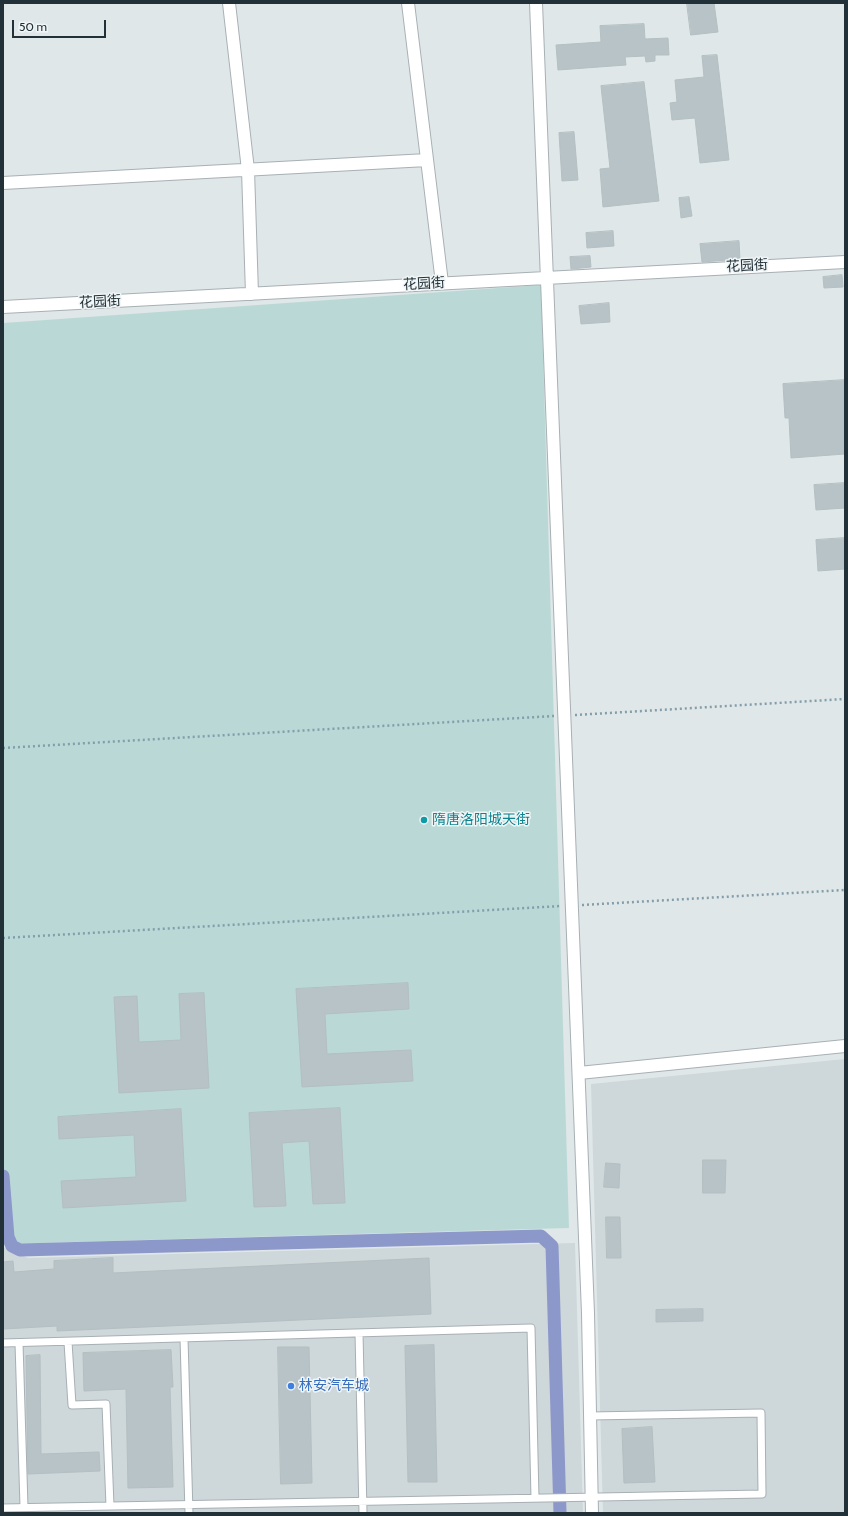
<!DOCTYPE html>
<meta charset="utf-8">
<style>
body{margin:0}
#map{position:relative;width:848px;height:1516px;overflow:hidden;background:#e0e7e9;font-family:Cabin,sans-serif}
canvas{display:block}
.frame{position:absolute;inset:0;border:4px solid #223038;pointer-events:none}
.scale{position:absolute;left:12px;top:20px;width:94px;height:18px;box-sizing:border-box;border:2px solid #223038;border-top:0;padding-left:5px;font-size:12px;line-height:14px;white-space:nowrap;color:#223038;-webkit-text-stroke:3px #f0f5f6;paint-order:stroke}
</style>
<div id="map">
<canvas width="848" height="1516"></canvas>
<div class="frame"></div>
<div class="scale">50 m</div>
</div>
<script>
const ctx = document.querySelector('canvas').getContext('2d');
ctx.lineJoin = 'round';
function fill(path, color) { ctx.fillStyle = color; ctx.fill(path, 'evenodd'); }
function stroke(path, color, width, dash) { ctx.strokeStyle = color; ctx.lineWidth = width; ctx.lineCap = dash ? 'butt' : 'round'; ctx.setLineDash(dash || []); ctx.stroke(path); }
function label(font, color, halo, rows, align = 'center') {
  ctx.font = font + ' Cabin,"Noto Sans SC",sans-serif'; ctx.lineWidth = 3; ctx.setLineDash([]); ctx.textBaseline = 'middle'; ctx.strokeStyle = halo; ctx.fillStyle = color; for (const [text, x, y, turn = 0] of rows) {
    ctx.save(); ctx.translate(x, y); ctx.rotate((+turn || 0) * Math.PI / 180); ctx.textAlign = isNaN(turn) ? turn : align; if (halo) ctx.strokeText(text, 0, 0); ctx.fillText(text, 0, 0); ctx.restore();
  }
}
fill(new Path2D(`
 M845,1059v454h-242l-12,-429z
 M575,1243l8,270h-580v-266l25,11z`), '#ced7d9');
fill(new Path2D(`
 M541,285l28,943 -566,16v-921z`), '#bad9d6');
stroke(new Path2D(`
 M3,1176l5,61 4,9 8,4 521,-14 11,10 8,267`), '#8c98ca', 13);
const building = new Path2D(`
 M687,3h27l4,29 -27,3z
 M644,24l1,15 23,-1 1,17h-14v6l-9,1 -1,-6 -20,1 1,8 -68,5 -2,-25 45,-3 -1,-16z
 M717,55l12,105 -29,3 -5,-45 -23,2 -2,-17 7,-1 -2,-22 29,-3 -2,-21z
 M644,82l15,119 -56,6 -3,-38 10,-1 -9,-82z
 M574,132l4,48 -16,1 -3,-48z
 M689,197l3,19 -11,2 -2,-20z
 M613,231l1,15 -27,2 -1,-15z
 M739,241l1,18 -38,3 -2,-18z
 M590,256l1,11 -20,2 -1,-12z
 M842,275l1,12 -19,1 -1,-11z
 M609,303l1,19 -29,2 -2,-18z
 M845,380v74l-54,4 -2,-40h-4l-2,-34z
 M845,483v25l-29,2 -2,-25z
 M845,538v31l-27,2 -2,-31z
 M408,983l1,26 -84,5 2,40 84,-4 2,31 -111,6 -6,-98z
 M204,993l5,95 -90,5 -5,-96 23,-1 2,46 42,-2 -2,-46z
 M340,1108l5,95 -32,1 -4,-63 -27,2 4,63 -32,1 -5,-94z
 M181,1109l5,92 -123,7 -2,-27 75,-4 -2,-42 -75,4 -1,-22z
 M703,1160h23l-1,33h-22z
 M606,1163l14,1 -1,24 -15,-1z
 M606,1217h14l1,41h-14z
 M113,1258v15l316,-15 2,56 -374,17v-5l-54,3v-67l10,-1 1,11 40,-3v-8z
 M703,1309v12l-47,1v-12z
 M434,1345l3,137h-29l-3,-136z
 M278,1347h31l3,136 -31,1z
 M171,1350l2,37h-3l3,100 -45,1 -2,-99 -42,2 -1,-38z
 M40,1355l1,99 58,-2 1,19 -72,3 -2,-118z
 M652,1427l3,55 -31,1 -2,-54z`);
fill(building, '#b8c3c7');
stroke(building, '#b3bfc2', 1);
const lane = new Path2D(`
 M359,1333l4,180
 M184,1338l5,175
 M68,1342l4,63 34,-1 4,102
 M3,1343l528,-15 4,170
 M19,1343l5,164
 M3,1508l759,-14 -1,-81 -171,3`);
const street = new Path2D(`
 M229,3l19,167 4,124
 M408,3l34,280
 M536,3l52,1310 4,200
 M3,183l424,-23
 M3,307l842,-45
 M579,1073l266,-27`);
stroke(lane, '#a7b0b4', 9);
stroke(street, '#a7b0b4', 14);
stroke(new Path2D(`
 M575,715l270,-16
 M3,748l551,-32
 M582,905l263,-15
 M3,938l558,-32`), '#839daa', 2.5, [2, 3]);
stroke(lane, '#fff', 7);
stroke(street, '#fff', 12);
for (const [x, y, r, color] of [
 [424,820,4,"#0f9aa8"],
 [291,1386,4,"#3f7fe0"]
]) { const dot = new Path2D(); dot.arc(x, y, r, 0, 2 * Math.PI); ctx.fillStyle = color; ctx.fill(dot); stroke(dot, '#f0f5f6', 1.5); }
label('14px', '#223038', '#f0f5f6', [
 ["花园街",747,266,-3],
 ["花园街",424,284,-3],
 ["花园街",100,302,-3]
]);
label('14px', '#0d838f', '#f0f5f6', [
 ["隋唐洛阳城天街",432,820]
], 'left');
label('14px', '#366cbe', '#f0f5f6', [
 ["林安汽车城",299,1386]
], 'left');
</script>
